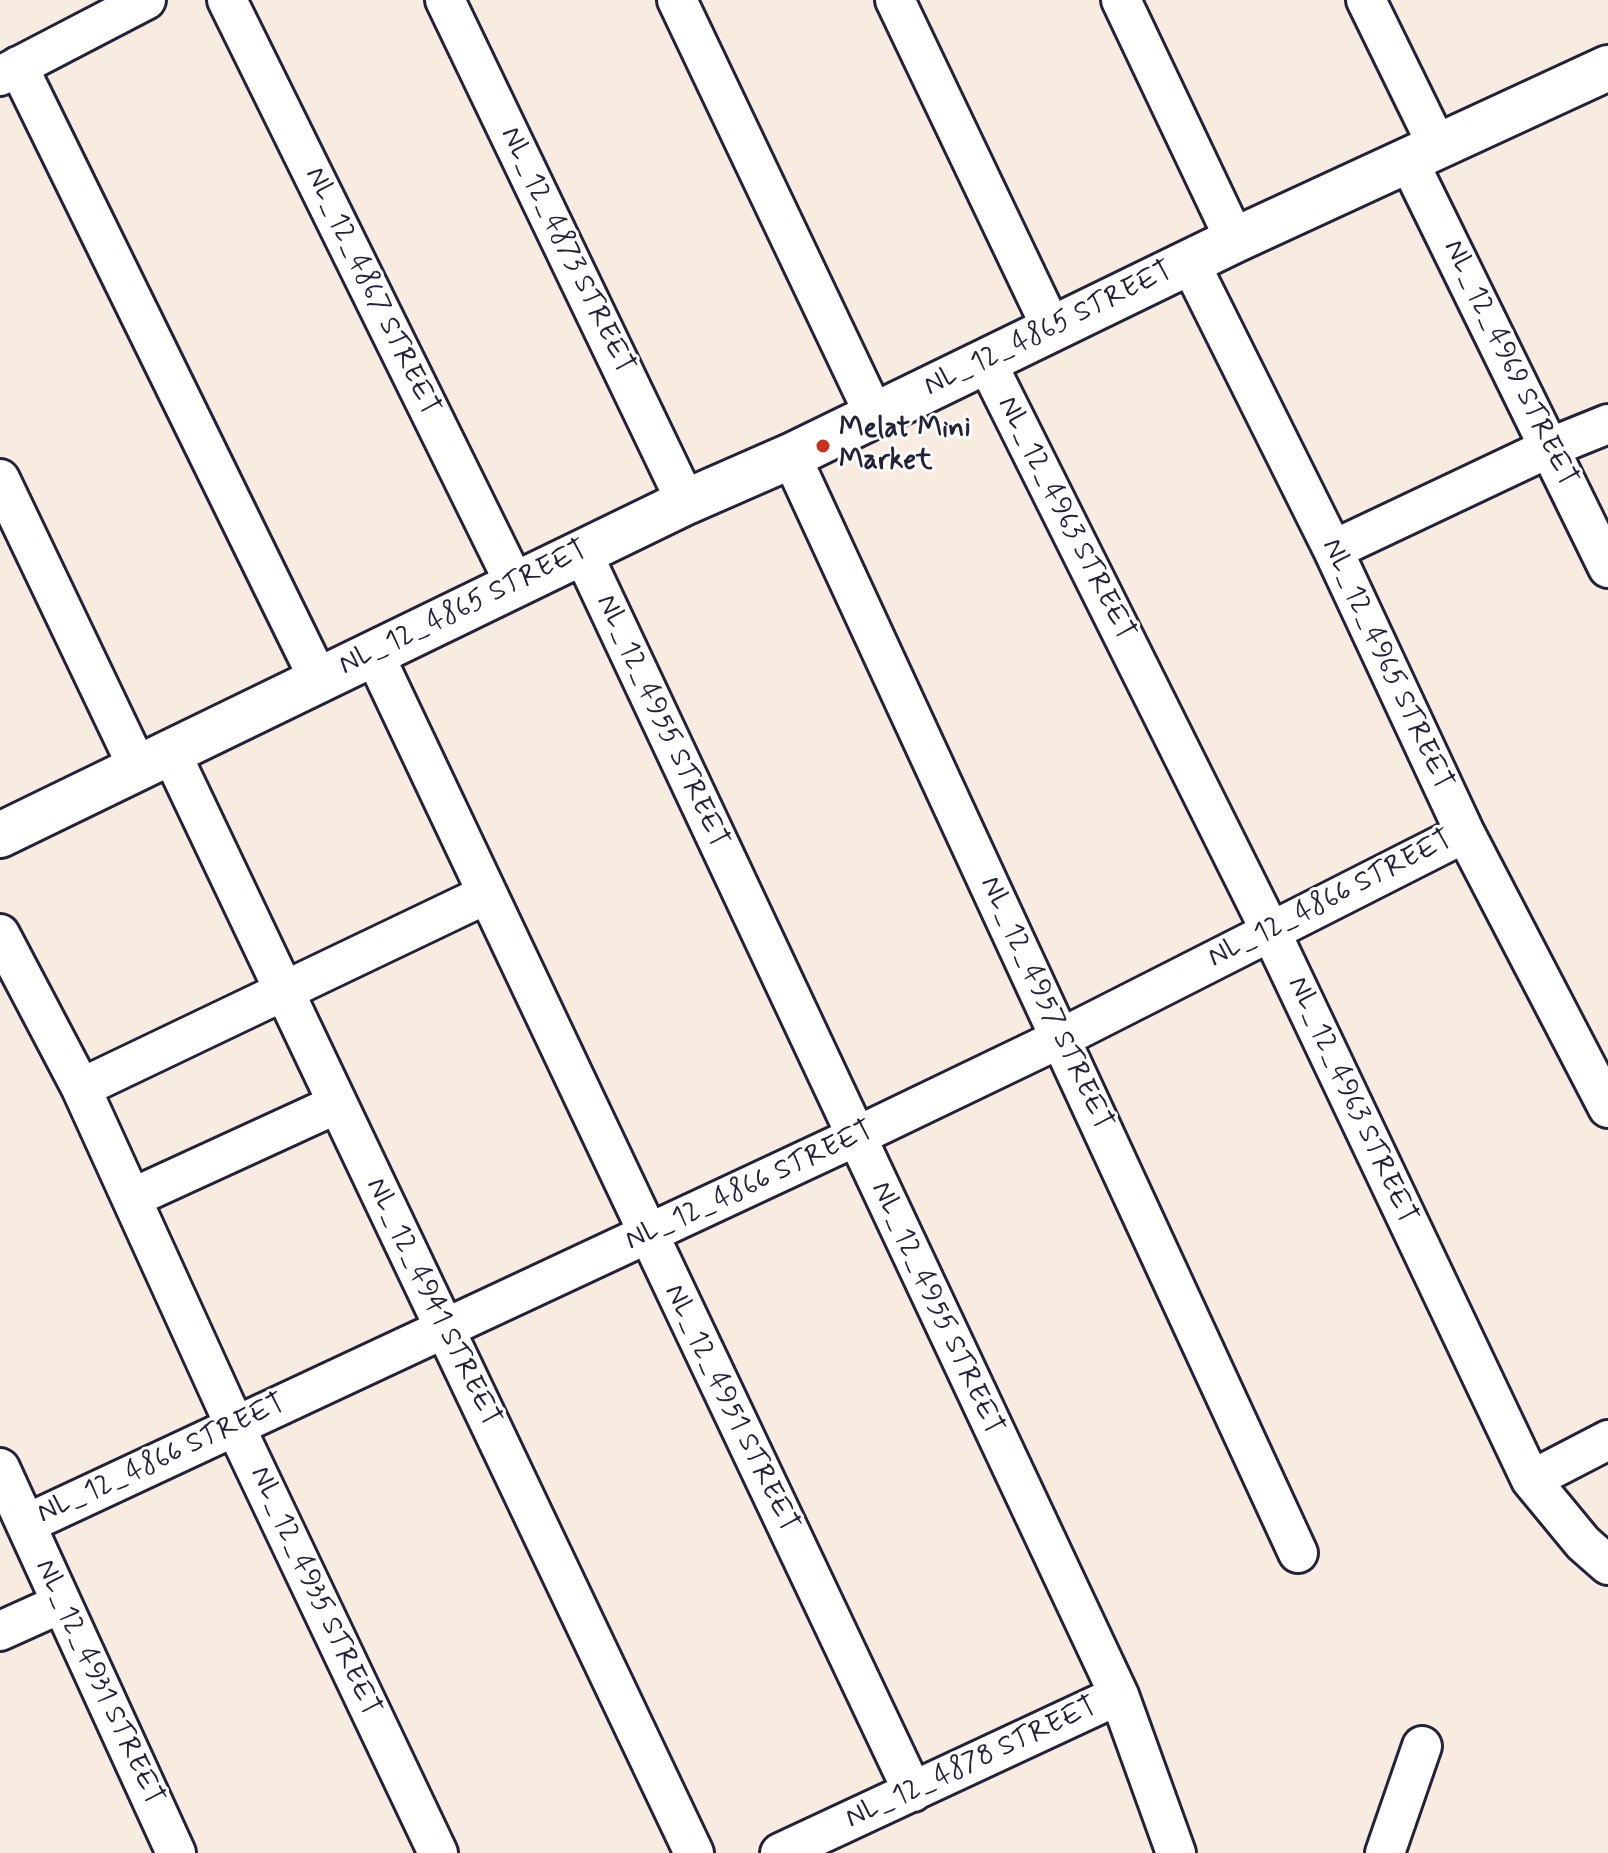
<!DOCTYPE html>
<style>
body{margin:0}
canvas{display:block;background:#f7ecdf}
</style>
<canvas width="1608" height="1853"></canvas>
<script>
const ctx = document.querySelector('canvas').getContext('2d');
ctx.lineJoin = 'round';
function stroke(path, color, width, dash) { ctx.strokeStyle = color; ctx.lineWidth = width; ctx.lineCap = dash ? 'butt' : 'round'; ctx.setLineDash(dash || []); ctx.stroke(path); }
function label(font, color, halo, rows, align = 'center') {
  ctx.font = font + ' Mynerve,sans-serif'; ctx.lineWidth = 6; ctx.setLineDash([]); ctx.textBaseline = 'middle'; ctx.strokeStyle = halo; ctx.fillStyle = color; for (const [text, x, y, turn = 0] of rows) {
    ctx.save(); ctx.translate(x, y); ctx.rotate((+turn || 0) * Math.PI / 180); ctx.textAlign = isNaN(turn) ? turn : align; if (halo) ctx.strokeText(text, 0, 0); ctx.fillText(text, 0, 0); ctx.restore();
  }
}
const minor = new Path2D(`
 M227,0l288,584
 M445,0l241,502
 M677,0l197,414
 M895,0l157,329
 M1121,0l114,240
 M1366,0l71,145
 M18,66l300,612
 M0,76l146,-76
 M1408,160l200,408
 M1190,263l143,287 132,283 143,275
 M987,363l283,567 261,550 52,63 25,22
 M791,456l507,1097
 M0,479l139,291
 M1333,550l218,-103 57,-23
 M582,552l537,1143 57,158
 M373,652l540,1140
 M171,753l523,1100
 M0,934l81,154 154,338 203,427
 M81,1088l406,-194
 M132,1198l205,-94
 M0,1468l176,385
 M1531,1480l77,-40
 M26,1524l829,-387 206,-99 404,-205
 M0,1631l60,-27
 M780,1853l339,-158
 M1385,1853l37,-107`);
const tertiary = new Path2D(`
 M0,835l686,-333 105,-46 444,-216 373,-172`);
stroke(minor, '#22223b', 44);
stroke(tertiary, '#22223b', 50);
stroke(minor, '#fff', 38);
stroke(tertiary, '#fff', 44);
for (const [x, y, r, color] of [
 [823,446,8,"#c8321e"]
]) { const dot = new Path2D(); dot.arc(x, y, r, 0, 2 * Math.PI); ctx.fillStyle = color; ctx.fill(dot); stroke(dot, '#fff', 3); }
label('28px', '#22223b', '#fff', [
 ["NL_12_4873 STREET",566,251,64],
 ["NL_12_4867 STREET",371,292,64],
 ["NL_12_4865 STREET",1049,330,-26],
 ["NL_12_4969 STREET",1509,364,64],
 ["NL_12_4963 STREET",1065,519,63],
 ["NL_12_4865 STREET",464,609,-26],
 ["NL_12_4965 STREET",1386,665,65],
 ["NL_12_4955 STREET",661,722,65],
 ["NL_12_4866 STREET",1331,900,-27],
 ["NL_12_4957 STREET",1045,1004,65],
 ["NL_12_4963 STREET",1351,1101,65],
 ["NL_12_4866 STREET",750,1187,-25],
 ["NL_12_4941 STREET",432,1303,64],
 ["NL_12_4955 STREET",936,1309,65],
 ["NL_12_4951 STREET",730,1409,64],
 ["NL_12_4866 STREET",162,1460,-25],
 ["NL_12_4935 STREET",314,1592,65],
 ["NL_12_4931 STREET",98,1683,65],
 ["NL_12_4878 STREET",972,1764,-25]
]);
label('bold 28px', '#22223b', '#fff', [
 ["Melat Mini",839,430],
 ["Market",839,462]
], 'left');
</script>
